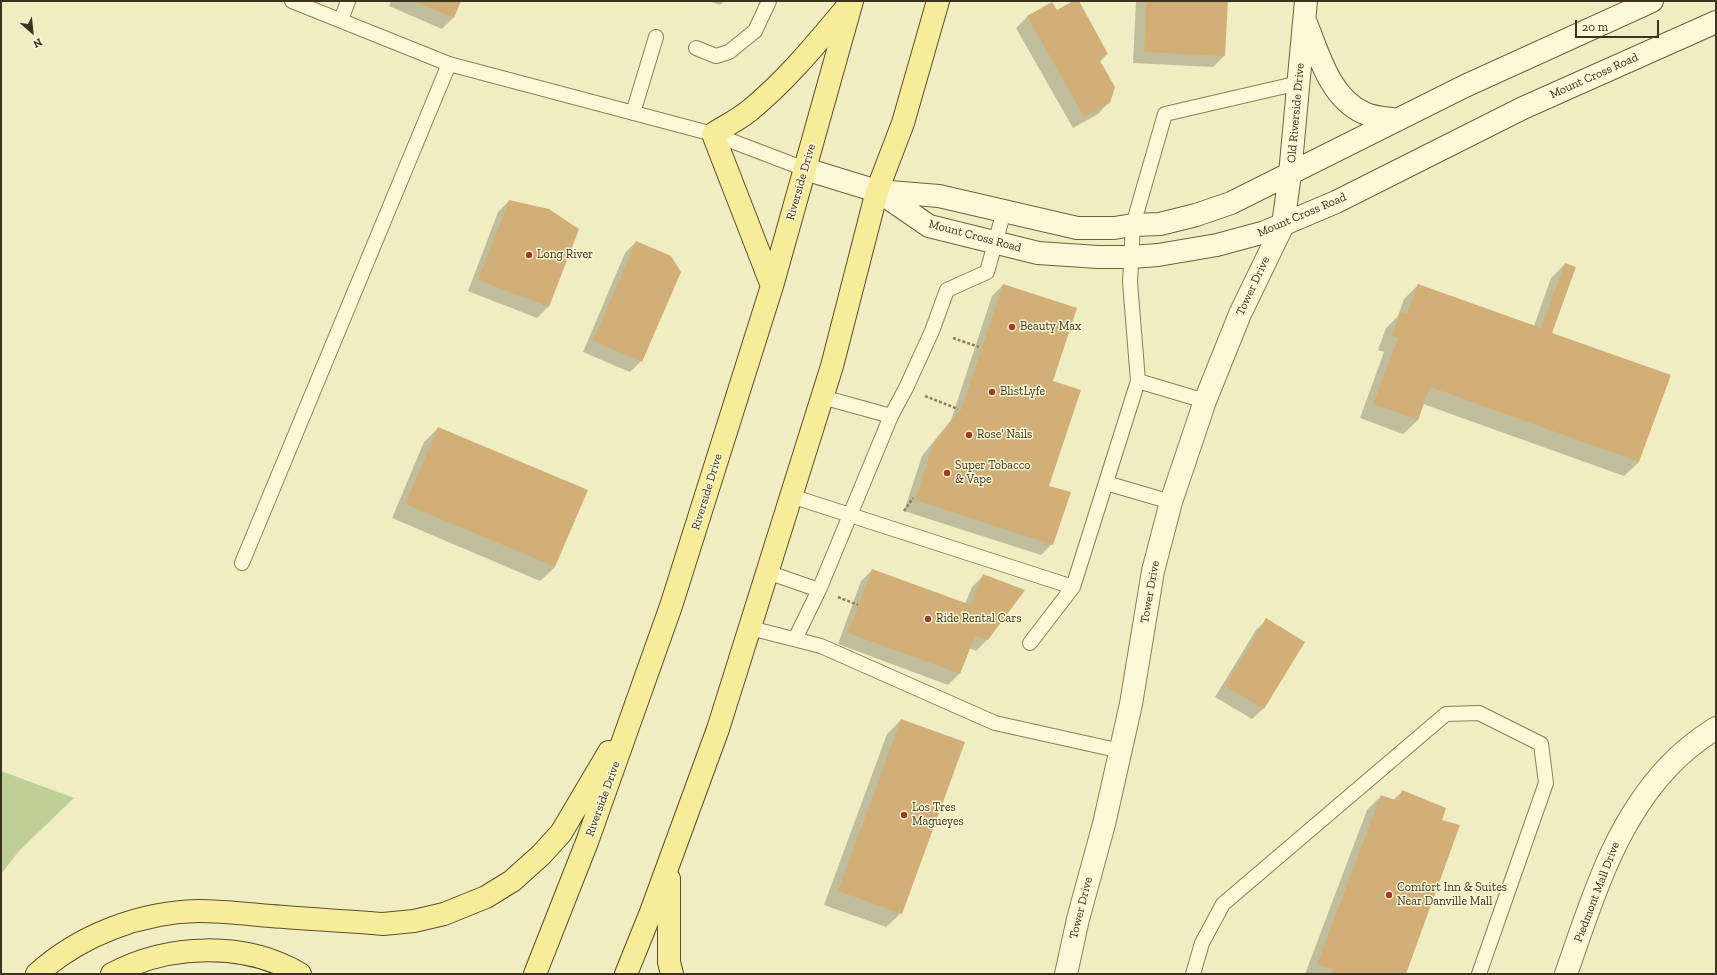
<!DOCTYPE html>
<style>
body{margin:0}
#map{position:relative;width:1717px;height:975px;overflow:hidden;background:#f1edc3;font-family:"Zilla Slab",serif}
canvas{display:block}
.frame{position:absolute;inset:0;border:2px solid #3c331e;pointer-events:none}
.north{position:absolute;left:12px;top:12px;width:40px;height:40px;-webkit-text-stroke:3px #f8f5d4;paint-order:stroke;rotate:153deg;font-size:11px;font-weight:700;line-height:16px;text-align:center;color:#3c331e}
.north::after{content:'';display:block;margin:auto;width:14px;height:18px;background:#3c331e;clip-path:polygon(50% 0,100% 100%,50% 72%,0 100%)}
.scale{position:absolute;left:1575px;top:20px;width:84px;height:18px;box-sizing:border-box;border:2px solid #3c331e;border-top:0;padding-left:5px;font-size:12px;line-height:14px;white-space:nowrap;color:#3c331e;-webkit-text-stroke:3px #f8f5d4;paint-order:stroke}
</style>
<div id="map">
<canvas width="1717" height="975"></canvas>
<div class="frame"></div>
<div class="north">N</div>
<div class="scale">20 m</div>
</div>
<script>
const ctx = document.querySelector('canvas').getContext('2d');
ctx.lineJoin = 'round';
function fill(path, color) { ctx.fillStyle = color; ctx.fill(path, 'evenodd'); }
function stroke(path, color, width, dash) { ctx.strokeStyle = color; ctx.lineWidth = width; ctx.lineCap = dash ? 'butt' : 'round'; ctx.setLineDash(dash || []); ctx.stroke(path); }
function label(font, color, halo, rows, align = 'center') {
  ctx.font = font + ' "Zilla Slab",serif'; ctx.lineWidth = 3; ctx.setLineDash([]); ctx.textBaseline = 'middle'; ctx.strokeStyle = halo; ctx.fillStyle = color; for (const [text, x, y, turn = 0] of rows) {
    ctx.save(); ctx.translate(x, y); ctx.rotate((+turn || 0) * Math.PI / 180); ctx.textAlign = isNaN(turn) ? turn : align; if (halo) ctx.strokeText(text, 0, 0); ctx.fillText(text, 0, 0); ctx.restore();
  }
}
fill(new Path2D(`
 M1,771l73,27 -55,53 -18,23z`), '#bed096');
fill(new Path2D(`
 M391,1h69l-7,17 -11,11 -53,-23z
 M708,1h17l-5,4z
 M1075,1h3l29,53 -7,8 9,40 -11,12 -25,14 -57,-100 11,-11 25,-14 5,8z
 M1136,1h91l-3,55 -11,11 -80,-4z
 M509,201l69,28 -30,78 -11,11 -69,-27 30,-79z
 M636,242l5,119 -11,11 -47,-20 42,-99z
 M1565,264l-14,69 88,129 -15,14 -201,-72 -5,16 -15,14 -43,-16 24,-66 -6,-2 8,-22 12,-12 6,-17 14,-14 116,41 17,-48z
 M1003,285l48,96 -3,105 4,58 -11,11 -137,-44 18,-55 29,-36 41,-124z
 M438,428l117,139 -15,14 -148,-63 32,-76z
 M872,570l93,34 7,-17 11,-11 41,14 -37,50 -11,11 -7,-3 -10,26 -11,11 -110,-41 23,-63z
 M1267,620l37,22 -41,67 -11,10 -37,-22 41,-67z
 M901,720v193l-15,14 -62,-22 63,-171z
 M1403,791l38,29 -36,154h-100l62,-164 14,-14 12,4z`), '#0003');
fill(new Path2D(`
 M413,1h48l-7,17z
 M1073,1h6l29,53 -9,5 16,28 -5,16 -26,14 -57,-101 25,-14 5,8z
 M1146,1h82l-3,55 -81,-4z
 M509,200l40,9 30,20 -30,78 -71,-27z
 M636,241l35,15 10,16 -39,90 -49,-21z
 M1565,263l11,4 -24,66 119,42 -32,87 -209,-75 -12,33 -45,-16 25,-66 -6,-2 8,-24 7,2 11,-30 123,44z
 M1003,284l74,24 -24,73 28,9 -32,96 22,6 -18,53 -138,-45 18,-56 29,-36z
 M438,427l150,63 -33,77 -150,-63z
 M872,569l99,36 12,-31 42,16 -37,50 -13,-4 -15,38 -112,-41z
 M1266,618l39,24 -41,67 -39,-23z
 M901,719l64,23 -63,172 -64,-23z
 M1402,790l44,18 -4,12 18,5 -54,149h-74l1,-4 -16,-6 64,-169 17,6z`), '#d2af77');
const lane = new Path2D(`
 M292,1l157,63 264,70 92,35
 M341,20l7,-19
 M696,48l20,8 13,-4 26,-21 14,-30
 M633,113l23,-76
 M1138,381l67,20
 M822,397l69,19
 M1106,483l65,19
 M791,496l282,91
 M242,563l207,-499
 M767,572l52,18
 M750,628l71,18 174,77 126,28
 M795,639l24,-49 72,-174 15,-28 26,-57 15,-41 40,-18 17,-61
 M1030,643l43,-56 65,-206 -8,-99 3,-57 32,-111 134,-31
 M1193,974l9,-31 21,-39 223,-190 33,-1 62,31 5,39 -67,191`);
const street = new Path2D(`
 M1066,974l12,-55 26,-95 27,-120 22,-133 18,-69 34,-101 35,-87 43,-89
 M1566,974c26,-74 48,-150 103,-208 14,-15 30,-27 47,-38`);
const secondary = new Path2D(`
 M1306,23c13,32 24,75 58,90 10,5 23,5 33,7
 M805,169l72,22 62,5 138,32h37l19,-3 27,-1 36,-9 35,-12 234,-117 187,-85
 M878,191l51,35 109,27 60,4h34l26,-2 59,-10 48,-13 71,-30 187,-94 193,-86
 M1283,225l7,-51 16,-173`);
const primary = new Path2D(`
 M772,286l-59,-152c12,-8 25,-14 36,-23 37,-30 68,-68 98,-104
 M669,879v83l3,12
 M37,974c43,-39 104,-62 161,-63 24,0 49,3 73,5 38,3 75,5 112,8l31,-3 30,-7 42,-17 26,-16 29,-26 20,-22 48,-81
 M112,974c56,-30 132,-33 188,0
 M535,974l52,-132 84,-236 101,-320 80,-285
 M626,974l25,-62 67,-183 114,-363 45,-175 26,-68 35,-122`);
stroke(lane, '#8d7f58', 16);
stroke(street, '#8d7f58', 24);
stroke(secondary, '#6f603c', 24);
stroke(primary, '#5b4c2d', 24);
stroke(new Path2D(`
 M953,338l26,9
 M925,396l33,13
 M904,511l9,-13
 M838,597l20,8`), '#8d7f58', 2.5, [3, 2]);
stroke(lane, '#fbf8d8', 14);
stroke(street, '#fbf8d8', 22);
stroke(secondary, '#fbf8d8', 22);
stroke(primary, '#f7ec99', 22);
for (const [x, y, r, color] of [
 [529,255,4,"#a13d24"],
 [1012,327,4,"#a13d24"],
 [992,392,4,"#a13d24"],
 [969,435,4,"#a13d24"],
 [947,473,4,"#a13d24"],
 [928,619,4,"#a13d24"],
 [904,815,4,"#a13d24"],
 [1389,895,4,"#a13d24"]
]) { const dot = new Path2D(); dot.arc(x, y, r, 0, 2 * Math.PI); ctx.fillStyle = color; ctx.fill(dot); stroke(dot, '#f8f5d4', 1.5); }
label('12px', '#3c331e', '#f8f5d4', [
 ["Mount Cross Road",1594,76,-24],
 ["Old Riverside Drive",1296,113,-85],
 ["Riverside Drive",801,182,-74],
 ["Mount Cross Road",1302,215,-23],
 ["Mount Cross Road",975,236,15],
 ["Tower Drive",1253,286,-65],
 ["Riverside Drive",707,492,-73],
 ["Tower Drive",1150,592,-80],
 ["Riverside Drive",603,799,-70],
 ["Piedmont Mall Drive",1597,892,-69],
 ["Tower Drive",1081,908,-76]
]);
label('12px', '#3c331e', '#f8f5d4', [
 ["Long River",537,255],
 ["Beauty Max",1020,327],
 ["BlistLyfe",1000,392],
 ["Rose' Nails",977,435],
 ["Super Tobacco",955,466],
 ["& Vape",955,480],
 ["Ride Rental Cars",936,619],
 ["Los Tres",912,808],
 ["Magueyes",912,822],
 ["Comfort Inn & Suites",1397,888],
 ["Near Danville Mall",1397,902]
], 'left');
</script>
